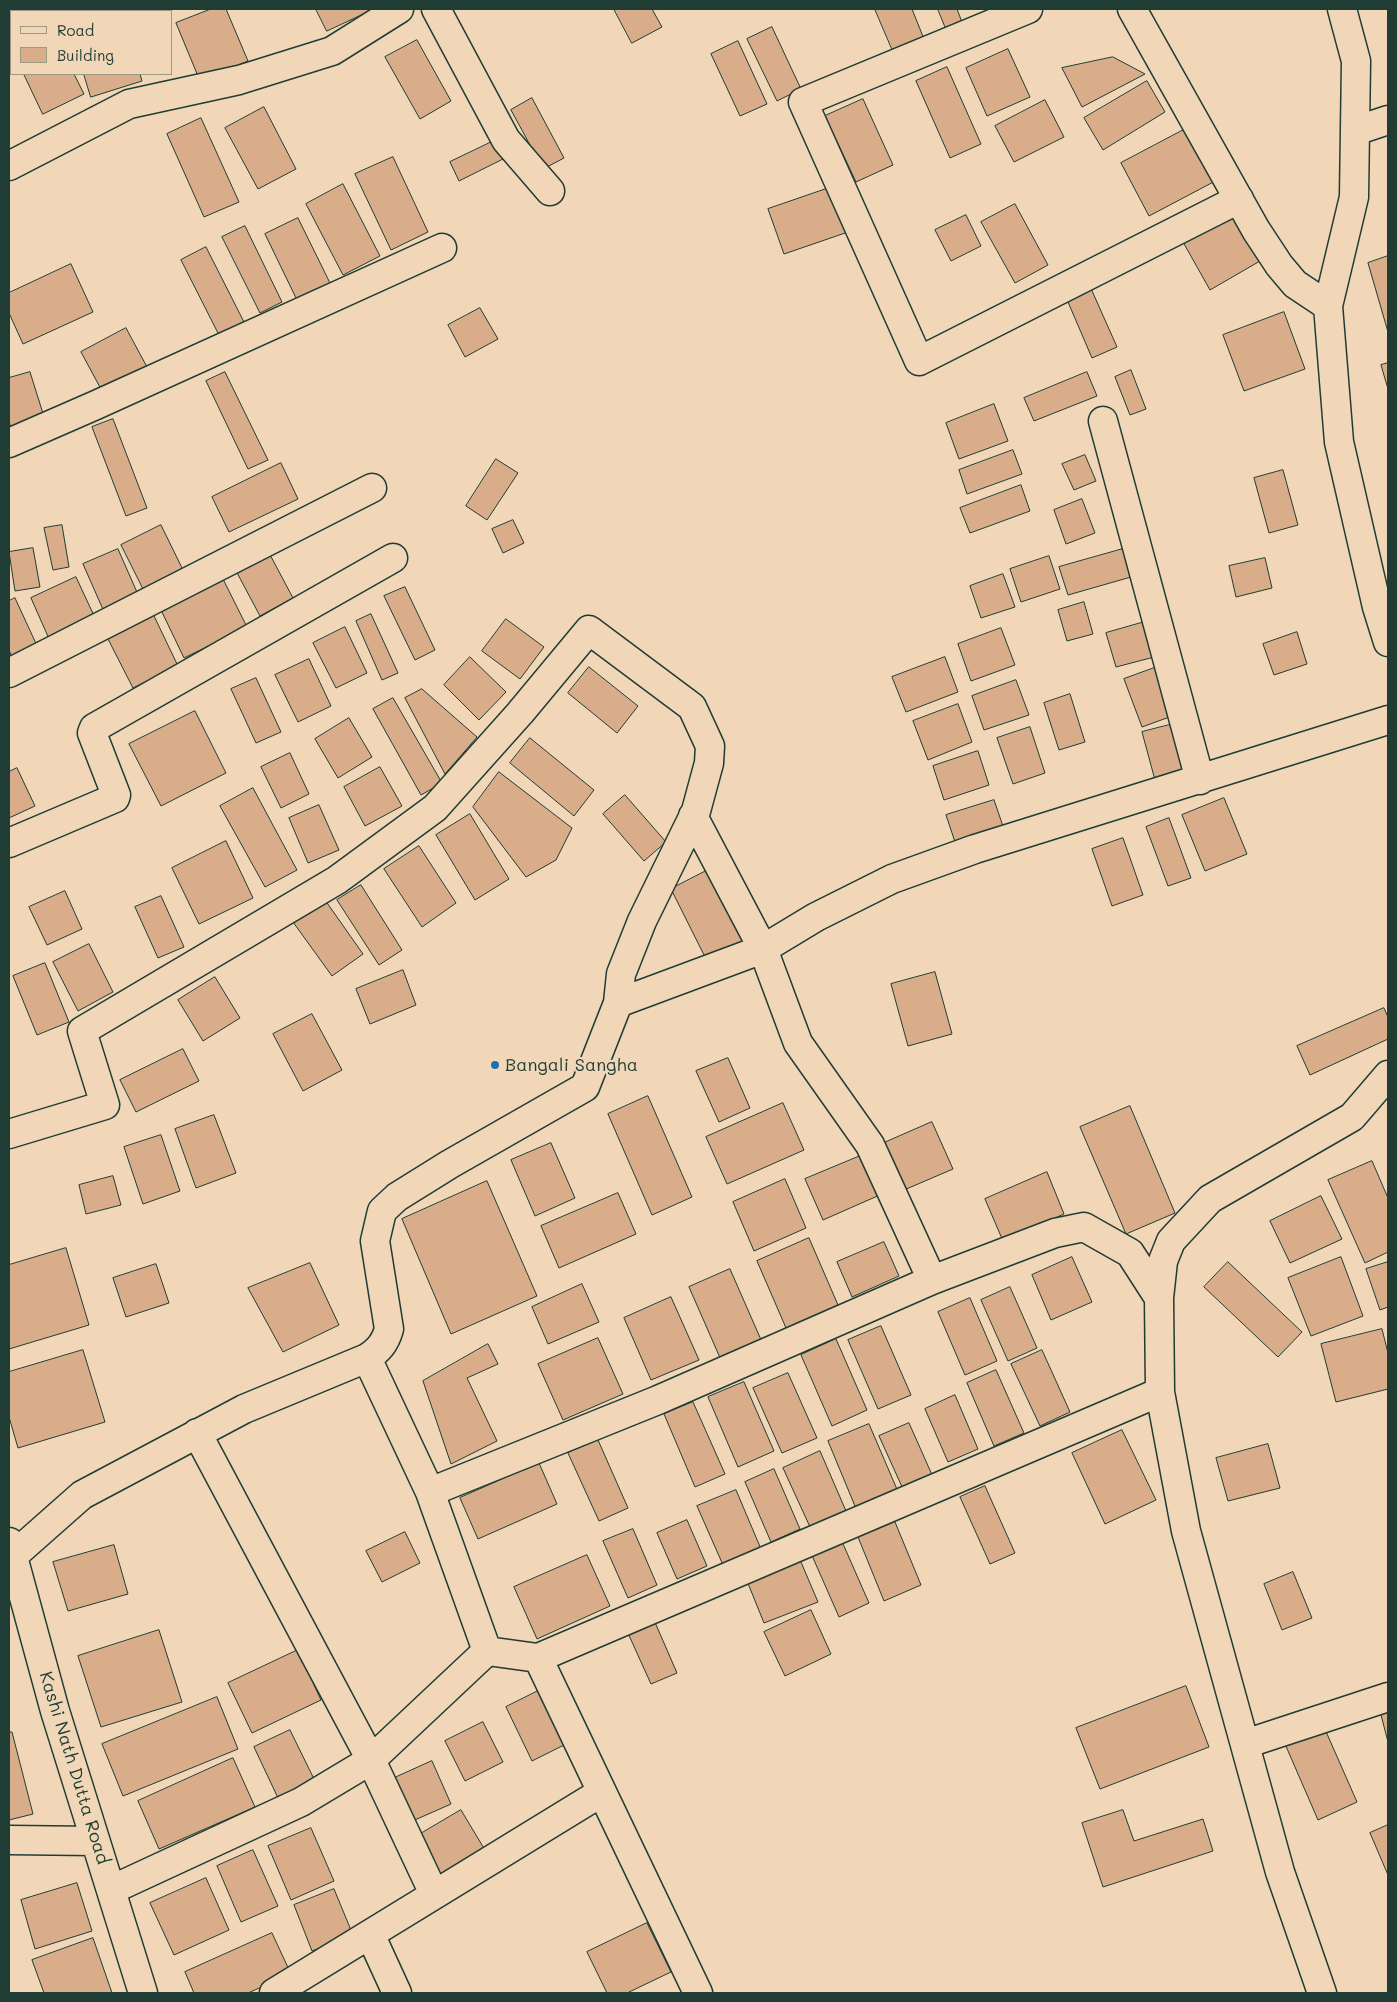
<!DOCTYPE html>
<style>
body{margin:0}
#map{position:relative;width:1397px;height:2002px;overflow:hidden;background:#f1d6b8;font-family:Mali,sans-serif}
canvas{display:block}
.frame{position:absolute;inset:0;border:10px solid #1f3d34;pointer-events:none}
.legend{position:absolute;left:10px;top:10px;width:162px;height:65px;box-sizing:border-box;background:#f1d6b8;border:1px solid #9d9983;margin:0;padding:6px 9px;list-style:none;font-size:15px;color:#1f3d34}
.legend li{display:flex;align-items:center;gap:10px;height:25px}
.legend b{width:25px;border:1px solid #9d9983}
</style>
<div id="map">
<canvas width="1397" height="2002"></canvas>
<div class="frame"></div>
<ul class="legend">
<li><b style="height:6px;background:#f1d6b8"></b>Road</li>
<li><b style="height:14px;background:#d9ac8a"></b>Building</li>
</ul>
</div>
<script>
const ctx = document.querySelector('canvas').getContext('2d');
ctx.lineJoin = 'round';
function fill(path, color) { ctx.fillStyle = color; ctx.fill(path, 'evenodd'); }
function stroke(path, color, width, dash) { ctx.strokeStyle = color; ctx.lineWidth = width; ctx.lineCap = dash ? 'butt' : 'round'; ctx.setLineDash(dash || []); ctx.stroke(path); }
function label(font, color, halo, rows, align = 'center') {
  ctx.font = font + ' Mali,sans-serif'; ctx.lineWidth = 4.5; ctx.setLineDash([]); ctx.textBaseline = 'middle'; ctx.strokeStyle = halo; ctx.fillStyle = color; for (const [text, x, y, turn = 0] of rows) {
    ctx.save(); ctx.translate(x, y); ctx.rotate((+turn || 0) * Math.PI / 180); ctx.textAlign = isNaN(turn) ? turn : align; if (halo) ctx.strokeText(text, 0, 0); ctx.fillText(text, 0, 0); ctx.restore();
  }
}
const building = new Path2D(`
 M9,9h34l2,2h-34v37l-2,-5z
 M211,9h15l22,52 -48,20 -24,-58z
 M316,9h58l-47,22z
 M614,9h38l10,18 -30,16z
 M875,9h37l12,30 -31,12z
 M938,9h19l6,16 -16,6z
 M772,27l29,62 -24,12 -30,-62z
 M417,40l34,61 -31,18 -35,-62z
 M738,41l29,63 -27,12 -29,-62z
 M1008,49l22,48 -43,19 -21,-48z
 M1113,57l32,17 -63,33 -20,-39z
 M947,67l34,77 -31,14 -34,-77z
 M24,74h50l10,20 -41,20z
 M84,74h56l2,7 -51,16z
 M1147,81l18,31 -62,38 -19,-32z
 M532,98l32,60 -21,11 -32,-59z
 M863,99l30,66 -37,17 -31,-66z
 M1045,100l19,37 -50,25 -19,-36z
 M264,107l32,62 -38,20 -33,-61z
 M201,118l38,84 -35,15 -37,-83z
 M1193,125l28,53 -72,38 -28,-53z
 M500,138l9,18 -50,25 -9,-19z
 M393,157l35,75 -37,18 -36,-76z
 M343,184l37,72 -37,19 -37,-71z
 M832,187l16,45 -64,22 -16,-45z
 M1015,204l33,61 -33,18 -34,-61z
 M1233,214l27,47 -50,29 -27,-48z
 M966,215l15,31 -30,15 -16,-31z
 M298,218l32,65 -33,17 -32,-66z
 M245,226l37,76 -22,11 -38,-76z
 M206,247l39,77 -25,13 -39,-77z
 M1388,256v76l-20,-69z
 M71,264l22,48 -70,32 -14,-31v-20z
 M1089,284l28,63 -25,11 -27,-63z
 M480,308l18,31 -33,18 -17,-32z
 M1284,312l21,57 -61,22 -21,-56z
 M126,328l21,39 -45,24 -21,-39z
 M1388,363v26l-7,-24z
 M1131,370l15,39 -16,6 -15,-38z
 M30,372l15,48 -34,9 -2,-8v-43z
 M225,372l43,88 -20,9 -42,-88z
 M1087,372l10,24 -63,25 -10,-23z
 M994,404l14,37 -49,18 -13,-36z
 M113,419l34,89 -21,8 -34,-89z
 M1013,450l9,24 -55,20 -8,-24z
 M1085,455l11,26 -22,9 -12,-26z
 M496,459l22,14 -31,47 -21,-14z
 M281,463l17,36 -69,33 -17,-35z
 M1283,470l15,55 -29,8 -15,-55z
 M1021,485l9,26 -60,22 -10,-25z
 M1082,499l13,34 -29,11 -12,-34z
 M513,520l11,23 -21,10 -11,-24z
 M62,525l7,42 -16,3 -9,-42z
 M161,525l23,47 -40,19 -23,-46z
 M1130,547l8,28 -70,20 -9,-28z
 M33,548l7,39 -25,4 -6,-39z
 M118,549l22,50 -35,15 -22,-50z
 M268,551l25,47 -33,18 -25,-47z
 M1049,556l11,33 -39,13 -11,-33z
 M1265,558l7,30 -36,9 -7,-31z
 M1003,574l12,33 -34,11 -11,-32z
 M76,577l20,43 -46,21 -19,-43z
 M223,579l24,48 -63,31 -23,-48z
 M405,587l30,63 -20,10 -31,-64z
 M15,598l24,52 -25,12 -5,-12v-49z
 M1084,602l9,32 -26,7 -9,-31z
 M371,614l27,59 -16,7 -26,-59z
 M154,616l24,50 -45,22 -25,-49z
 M506,619l38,28 -24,32 -38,-28z
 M1148,621l10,35 -42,11 -10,-34z
 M345,627l22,46 -31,15 -23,-45z
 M1001,628l14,37 -44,16 -13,-37z
 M1297,632l10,32 -33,11 -11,-31z
 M470,657l36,35 -27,28 -35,-35z
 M945,657l13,35 -52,20 -14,-35z
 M309,659l22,47 -33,16 -23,-47z
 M589,667l49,39 -21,27 -49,-40z
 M1157,667l18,48 -33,12 -18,-48z
 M256,678l25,54 -25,11 -25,-54z
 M1016,680l13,35 -45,15 -12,-34z
 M422,689l55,48 -32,37 -40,-76z
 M1070,694l15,48 -26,8 -15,-47z
 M393,698l49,85 -21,12 -48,-86z
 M958,704l14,38 -44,18 -15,-39z
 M195,711l31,62 -65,33 -32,-62z
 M349,718l23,39 -34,21 -23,-39z
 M1177,723l13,48 -35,9 -13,-48z
 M1030,727l15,46 -32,11 -16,-46z
 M530,738l64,52 -20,26 -64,-53z
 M978,751l11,34 -45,15 -11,-34z
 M290,753l19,41 -28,14 -20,-41z
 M380,767l22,39 -37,20 -21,-39z
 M17,768l18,38 -26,12v-46z
 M499,772l73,56 -16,32 -30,17 -53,-70z
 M253,788l44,82 -32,17 -45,-81z
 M625,795l41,47 -22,19 -41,-47z
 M1224,798l23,56 -42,17 -23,-56z
 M994,800l11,32 -48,16 -11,-33z
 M319,805l20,45 -31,13 -19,-45z
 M470,814l39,65 -34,21 -39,-65z
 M1169,818l22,60 -23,8 -22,-59z
 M1123,838l20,57 -31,11 -20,-57z
 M226,841l27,57 -54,26 -27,-56z
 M419,846l37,57 -34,24 -38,-58z
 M708,870l35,71 -37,18 -35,-70z
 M361,885l41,65 -23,15 -42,-65z
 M65,891l17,38 -35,16 -18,-38z
 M161,896l23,51 -26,11 -23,-51z
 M325,900l38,54 -31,22 -39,-54z
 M89,944l24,48 -35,19 -25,-49z
 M45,963l24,59 -32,13 -24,-59z
 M403,970l13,35 -46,19 -14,-35z
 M935,972l17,62 -44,12 -17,-62z
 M215,977l25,41 -37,23 -25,-41z
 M1384,1008l4,9v22l-78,36 -13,-29z
 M312,1014l30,56 -39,21 -30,-57z
 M183,1049l16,32 -63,31 -16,-32z
 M728,1058l22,50 -31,14 -23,-51z
 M648,1096l44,101 -40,18 -44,-101z
 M783,1103l21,47 -77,34 -21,-47z
 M1130,1106l45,107 -49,21 -46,-107z
 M214,1115l22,58 -40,15 -21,-59z
 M932,1122l21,47 -49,21 -20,-47z
 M161,1135l19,56 -37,13 -19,-57z
 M551,1143l24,55 -40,18 -24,-56z
 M865,1154l17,40 -59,26 -18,-41z
 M1372,1161l16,37v54l-23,11 -37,-83z
 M1047,1172l17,42 -61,27 -18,-42z
 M113,1176l8,29 -35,9 -7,-29z
 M785,1179l21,49 -52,23 -21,-49z
 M487,1181l50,115 -86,38 -49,-115z
 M618,1193l18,41 -77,34 -18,-42z
 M1321,1196l21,43 -52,24 -20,-42z
 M809,1238l29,67 -52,23 -29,-67z
 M884,1242l15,34 -47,21 -15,-35z
 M66,1248l23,77 -80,24v-84z
 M1072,1257l20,45 -41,18 -19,-45z
 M1341,1257l22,59 -52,20 -23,-58z
 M1228,1262l74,70 -24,25 -74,-70z
 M1388,1262v45l-8,3 -14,-41z
 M310,1263l29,62 -56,27 -35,-64z
 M156,1264l13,39 -43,14 -13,-39z
 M730,1269l32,73 -41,18 -32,-73z
 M582,1284l17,38 -51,22 -16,-37z
 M1010,1287l27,61 -29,13 -27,-61z
 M671,1297l28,63 -48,20 -27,-62z
 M970,1298l27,63 -32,14 -27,-63z
 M881,1326l30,69 -33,14 -30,-69z
 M1382,1329l6,24v36l-52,13 -15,-58z
 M598,1338l25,56 -60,26 -25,-56z
 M836,1339l31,71 -35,16 -31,-71z
 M488,1344l10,20 -31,14 30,63 -46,23 -28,-83z
 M83,1350l22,72 -87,26 -9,-31v-45z
 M1042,1350l28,62 -30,14 -29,-62z
 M996,1370l28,63 -30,13 -27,-63z
 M788,1373l29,65 -35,15 -29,-65z
 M744,1382l30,69 -36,16 -30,-70z
 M955,1395l23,54 -30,13 -23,-53z
 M693,1402l32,72 -30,13 -31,-73z
 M909,1423l24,54 -30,12 -24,-53z
 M869,1424l30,70 -42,17 -29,-70z
 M1122,1430l34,70 -51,24 -33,-71z
 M598,1440l30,68 -29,13 -31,-68z
 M1268,1444l12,44 -52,13 -12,-43z
 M820,1451l26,60 -36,16 -27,-59z
 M539,1463l18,41 -79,35 -18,-41z
 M774,1469l26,60 -29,13 -26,-60z
 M985,1486l30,67 -25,11 -30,-67z
 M736,1490l25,59 -38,16 -26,-59z
 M687,1520l20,46 -30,13 -20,-46z
 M895,1522l26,63 -37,16 -26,-64z
 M633,1529l24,56 -29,13 -25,-57z
 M405,1532l15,31 -38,19 -16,-31z
 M840,1537l29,66 -30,14 -29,-66z
 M114,1545l14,49 -60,17 -15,-49z
 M587,1555l23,51 -73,33 -23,-52z
 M798,1555l20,47 -54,21 -19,-47z
 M1293,1572l19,46 -30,12 -18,-46z
 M811,1610l20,44 -46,22 -21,-44z
 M654,1620l23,53 -26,11 -24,-53z
 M159,1630l23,72 -81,25 -23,-71z
 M298,1650l23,50 -69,33 -24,-50z
 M1186,1686l23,61 -109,42 -24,-61z
 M540,1690l26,54 -34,17 -26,-54z
 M217,1697l21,52 -115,47 -21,-52z
 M1388,1709v33l-8,-31z
 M483,1722l20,40 -38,19 -20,-40z
 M1324,1727l33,75 -39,18 -33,-76z
 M290,1730l25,51 -37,17 -24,-51z
 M9,1732h3l21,82 -24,6z
 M233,1758l22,49 -96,42 -21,-48z
 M432,1761l19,43 -43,19 -18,-43z
 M461,1810l24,40 -45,26 -23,-40z
 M1123,1810l11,31 69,-22 10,32 -110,36 -21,-64z
 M1388,1825v50l-18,-42z
 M311,1828l23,53 -43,19 -23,-54z
 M253,1850l25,56 -37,16 -24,-56z
 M206,1878l23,52 -55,25 -24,-52z
 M77,1883l15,48 -57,18 -14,-49z
 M334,1889l19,46 -41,16 -18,-46z
 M647,1923l24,49 -44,21h-20l-20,-41z
 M272,1933l19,41 -43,19h-54l-9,-21z
 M93,1938l19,55h-68l-12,-33z`);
fill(building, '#d9ac8a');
stroke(building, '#1f3d34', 1);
const minor = new Path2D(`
 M436,9l70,131 44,51
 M1028,9l-225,93 116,259 320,-162
 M1132,9l124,221 23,35 16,19 33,22
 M1342,9l14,52 -2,136 -26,109 11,136 38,165 11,35
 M1355,131l33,-11
 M9,166l120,-62 110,-24 93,-29 67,-42
 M1103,421l97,359
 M9,443l87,-38 346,-157
 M9,673l363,-185
 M693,816l70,133 35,94 72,102 62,135
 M9,843l106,-45 1,-3 -24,-62 2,-5 299,-170
 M618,1003l145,-54 53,-32 76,-38 83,-30 413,-129
 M9,1134l96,-29 -23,-74 255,-151 98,-72 85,-95 69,-83 103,77 18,39 -1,17 -13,48 -54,110 -21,53 -3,29 -33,84 -135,77 -53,33 -15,14 -7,30 14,88c-4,14 -10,21 -22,29l63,134
 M197,1433l174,327 63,134
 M9,1542l46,169 88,282
 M13,1556l69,-61 162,-86 123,-51
 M487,1651l51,7 622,-266
 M538,1658l160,335
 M1245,1744l143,-47
 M9,1840l86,1
 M111,1890l190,-88 70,-42 116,-109 -57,-159 228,-92 274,-120 123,-47 29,-6 46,26 29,45
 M370,1934l27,59
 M274,1993l328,-201
 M1322,1993l-42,-121 -94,-341 -26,-139 -1,-94 4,-37 8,-20 39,-42 142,-82 36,-42`);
stroke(minor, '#1f3d34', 31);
stroke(minor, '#f1d6b8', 28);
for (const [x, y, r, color] of [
 [495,1065,5,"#1f6fb2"]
]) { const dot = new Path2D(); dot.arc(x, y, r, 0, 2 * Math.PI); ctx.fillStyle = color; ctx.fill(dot); stroke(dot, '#f1d6b8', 2); }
label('18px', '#1f3d34', '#f1d6b8', [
 ["Bangali Sangha",505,1065]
], 'left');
label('18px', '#1f3d34', '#f1d6b8', [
 ["Kashi Nath Dutta Road",74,1768,73]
]);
</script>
